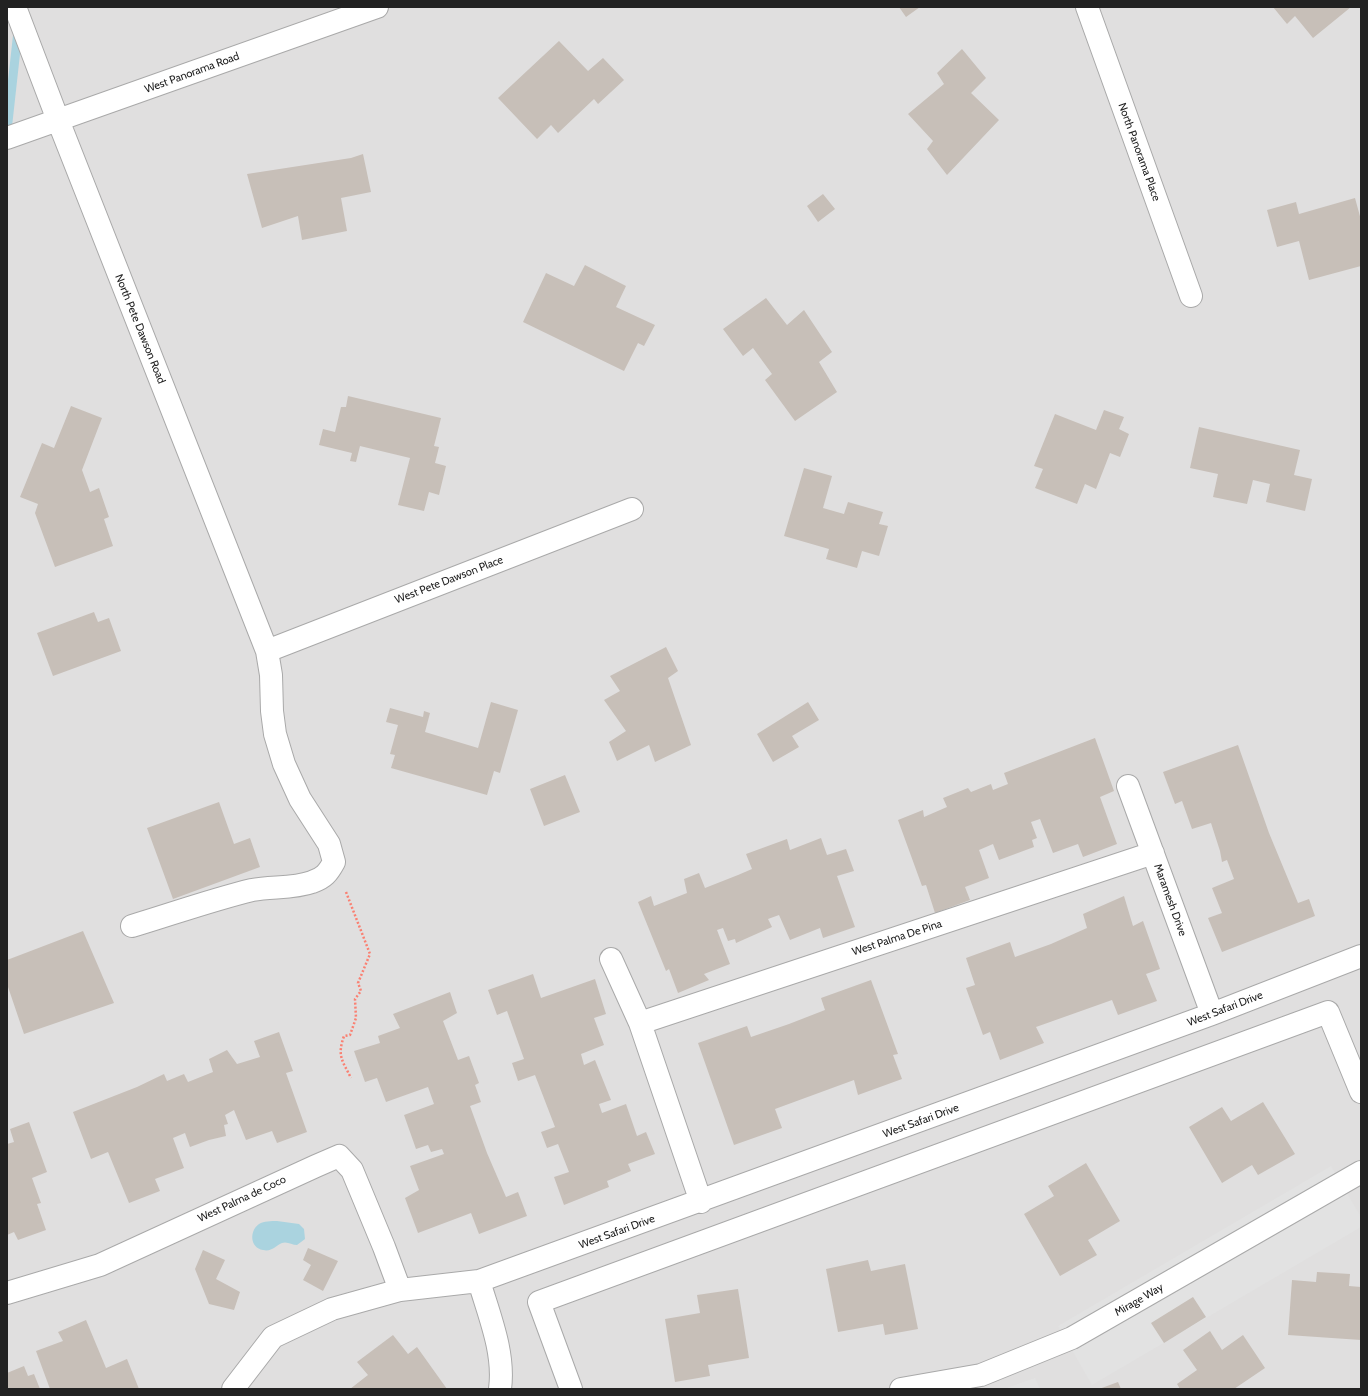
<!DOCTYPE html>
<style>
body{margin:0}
#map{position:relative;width:1368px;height:1396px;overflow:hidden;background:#f2efe9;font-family:Cabin,sans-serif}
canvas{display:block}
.frame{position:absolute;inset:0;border:8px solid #222;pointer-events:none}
</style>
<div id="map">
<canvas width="1368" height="1396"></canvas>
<div class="frame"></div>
</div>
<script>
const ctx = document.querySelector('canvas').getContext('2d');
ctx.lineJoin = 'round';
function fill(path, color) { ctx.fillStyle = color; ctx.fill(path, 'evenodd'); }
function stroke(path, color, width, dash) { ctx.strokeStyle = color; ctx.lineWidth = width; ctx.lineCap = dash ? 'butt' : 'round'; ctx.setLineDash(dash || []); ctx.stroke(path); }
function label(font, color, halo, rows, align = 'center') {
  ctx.font = font + ' Cabin,sans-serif'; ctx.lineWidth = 3.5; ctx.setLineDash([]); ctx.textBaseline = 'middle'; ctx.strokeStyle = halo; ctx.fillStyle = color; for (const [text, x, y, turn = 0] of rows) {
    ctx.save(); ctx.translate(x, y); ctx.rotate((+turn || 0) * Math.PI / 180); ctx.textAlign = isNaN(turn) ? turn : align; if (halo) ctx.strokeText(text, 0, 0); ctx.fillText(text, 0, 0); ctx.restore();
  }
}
fill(new Path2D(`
 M7,7h1354v1382h-1354z`), '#e0dfdf');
fill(new Path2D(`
 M1331,1166l30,51v10l-269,158 -34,-59z
 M1035,1378l5,11h-36z`), '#e2e2e2');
fill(new Path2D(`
 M277,1221l22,3 5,5 1,10 -8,6c-5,0 -10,-4 -15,-2 -7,3 -10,9 -19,7 -13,-2 -14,-19 -4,-26 5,-3 12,-3 18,-3z`), '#aad3df');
stroke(new Path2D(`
 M7,131l11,-100`), '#aad3df', 9);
fill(new Path2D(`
 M899,7h21l-14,10z
 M1273,7h78l-38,31 -18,-22 -8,8z
 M559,41l29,30 15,-13 21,22 -26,24 -4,-5 -36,34 -7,-8 -14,14 -39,-41z
 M962,49l24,29 -15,15 28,27 -52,55 -20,-26 6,-8 -25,-27 36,-30 -7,-11z
 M363,154l8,38 -30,6 6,33 -45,9 -4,-24 -36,12 -15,-54 104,-16z
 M823,194l12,15 -17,13 -11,-16z
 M1355,198l6,22v46l-52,14 -10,-39 -22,6 -10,-37 29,-8 3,12z
 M585,265l41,21 -10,21 39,18 -11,21 -6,-3 -14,28 -101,-49 23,-49 28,13z
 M766,298l21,27 17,-15 28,42 -13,10 18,30 -42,29 -30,-41 7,-6 -19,-26 -10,8 -20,-27z
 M348,396l93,22 -7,28 5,1 -4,16 11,3 -7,29 -10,-3 -5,19 -26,-6 12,-47 -50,-12 -4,16 -6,-1 2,-8 -33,-8 4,-16 12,3 6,-25h5z
 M71,406l31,12 -20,52 8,22 9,-4 10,29 -5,2 9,27 -58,21 -20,-54 3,-9 -18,-7 22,-54 12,5z
 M1104,410l20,7 -5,12 10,5 -9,23 -10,-4 -14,36 -11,-5 -8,20 -42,-16 8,-19 -9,-3 21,-52 41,16z
 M1199,427l101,23 -6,25 18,4 -7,32 -39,-9 4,-18 -17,-4 -6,24 -34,-7 5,-23 -28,-6z
 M804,468l28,8 -9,32 21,6 4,-12 35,10 -4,12 9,2 -9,30 -17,-5 -5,17 -31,-9 3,-10 -45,-13z
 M94,612l4,10 11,-4 12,33 -68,25 -16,-43z
 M666,647l12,24 -10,7 23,67 -36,17 -6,-17 -32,16 -8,-19 17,-11 -22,-31 16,-9 -10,-15z
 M491,702l27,8 -18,63 -6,-2 -7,24 -96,-27 4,-13 -5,-1 8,-29 -12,-3 4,-14 33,9 1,-6 6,2 -5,19 53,16z
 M808,702l11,18 -27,16 7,11 -26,15 -16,-28z
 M1095,738l19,53 -14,6 17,47 -34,13 -5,-13 -25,9 -13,-34 -9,3 6,16 -5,2 2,7 -35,13 -6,-16 -14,6 10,28 -24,9 5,13 -35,13 -9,-28 -4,1 -24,-66 25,-10 1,7 23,-10 -4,-9 25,-10 3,4 20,-8 2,6 15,-6 -4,-11z
 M1238,745l31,88 29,70 11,-4 6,17 -93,36 -14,-34 14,-5 -10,-25 22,-9 -7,-19 -5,2 -2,-11 -9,-28 -19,6 -10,-28 -7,3 -12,-32z
 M565,775l15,37 -36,14 -14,-37z
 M219,802l15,42 16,-6 10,29 -87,32 -26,-71z
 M821,838l6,17 19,-6 8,22 -17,5 18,51 -32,11 -3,-10 -30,12 -11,-25 -11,4 4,8 -36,16 -1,-4 -7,2 -5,-13 -6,2 13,34 -26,10 5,6 -31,13 -9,-24 -3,2 -28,-69 13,-6 3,10 33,-13 -3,-14 15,-6 6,15 33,-13 14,-6 -6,-15 41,-15 3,11z
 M1124,896l9,30 10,-5 17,48 -14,5 11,27 -39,14 -6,-15 -76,27 8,16 -44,17 -10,-28 -7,3 -17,-47 9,-3 -9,-27 44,-16 5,15 36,-13 36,-16 -4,-14z
 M83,931l31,72 -90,31 -17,-50v-24z
 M533,974l8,24 54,-19 11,35 -12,4 10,27 -23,9 3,11 11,-5 16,40 -12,4 3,9 24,-9 11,32 9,-4 9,22 -27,10 3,7 -24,10 2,6 -45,18 -10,-28 15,-5 -11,-28 -11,4 -6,-16 14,-5 -20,-52 -17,6 -6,-18 12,-4 -17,-48 -10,4 -9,-25z
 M871,980l27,74 -5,1 9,24 -44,16 -4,-15 -79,29 7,19 -48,17 -36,-102 49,-17 4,11 38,-13 36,-14 -4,-12z
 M450,992l7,21 -14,8 15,39 11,-4 10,27 -4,2 6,17 -11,4 17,47 19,44 12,-5 9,24 -48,18 -8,-21 -53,20 -13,-35 14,-8 -9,-24 34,-12 -2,-5 -11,3 -3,-7 -12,4 -12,-34 30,-11 -6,-17 -42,15 -9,-24 -12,4 -11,-31 26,-8 -2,-7 22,-8 -7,-14z
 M279,1032l14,39 -7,2 21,59 -30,11 -5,-12 -26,9 -12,-30 -9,5 3,9 -4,1 2,11 -17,4 -19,7 -5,-14 -12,5 11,30 -29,11 5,12 -31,12 -21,-51 -17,7 -18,-47 64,-25 27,-13 3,7 17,-7 4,8 25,-10 -4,-13 18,-9 10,14 23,-7 -6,-16z
 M1263,1102l32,52 -37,21 -6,-10 -30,18 -33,-56 33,-20 9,14z
 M29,1122l18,50 -15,6 9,25 -4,1 9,26 -28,10 -4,-8 -7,3v-91l7,-2 -4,-13z
 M1086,1163l34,58 -32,19 9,15 -37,21 -36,-62 30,-18 -6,-10z
 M308,1248l30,13 -15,30 -20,-11 8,-15 -8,-5z
 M203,1250l22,10 -9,19 24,13 -6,18 -25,-6 -14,-35z
 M868,1260l3,11 34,-7 13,65 -33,6 -2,-11 -45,8 -12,-63z
 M1317,1272l33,2 -1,12 12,1v53l-73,-5 4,-55 24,2z
 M738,1289l11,69 -41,7 2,11 -35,6 -10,-63 35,-6 -3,-18z
 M1193,1297l13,20 -42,26 -13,-20z
 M86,1320l20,48 21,-9 12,30h-89l-14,-38 27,-10 -5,-9z
 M1210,1331l12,19 21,-15 22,33 -31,21h-54l-3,-5 20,-14 -14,-20z
 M393,1335l15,19 9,-7 30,42h-97l18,-14 -11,-13z
 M24,1366l4,10 6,-2 6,15h-33v-16z
 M1118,1382l3,7h-22z`), '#c7bfb8');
const minor = new Path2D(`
 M15,7l43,113 209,531 4,24 1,36 3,23 9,30 16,35 29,45 5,18c-6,11 -10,16 -22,20 -19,7 -41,4 -60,8 -41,10 -80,24 -120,36
 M1087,7l104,289
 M7,138l370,-131
 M267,651l365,-142
 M1128,786l84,228
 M611,959l29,64 61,179
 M640,1023l513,-170
 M479,1281c10,34 26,72 21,108
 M7,1293l93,-28 216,-99 23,-10 13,14 32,77 16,43
 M233,1389l40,-52 59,-28 68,-19 79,-9 733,-267 149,-58
 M571,1389l-32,-87 789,-290 33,80
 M901,1389l80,-14 91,-37 289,-166`);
stroke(minor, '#a9a9a9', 24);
stroke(new Path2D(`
 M346,892l24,62 -12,29 3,8 -6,8 1,19 -6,17 -6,1c-7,20 -2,24 7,42`), '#fa8072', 2.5, [2, 2]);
stroke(minor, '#fff', 22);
label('11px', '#222', '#fff', [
 ["West Panorama Road",192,73,-20],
 ["North Panorama Place",1139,152,70],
 ["North Pete Dawson Road",140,329,68],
 ["West Pete Dawson Place",449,580,-21],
 ["Maramesh Drive",1170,900,70],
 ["West Palma De Pina",897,938,-18],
 ["West Safari Drive",1225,1009,-21],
 ["West Safari Drive",921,1121,-20],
 ["West Palma de Coco",242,1199,-25],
 ["West Safari Drive",617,1232,-20],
 ["Mirage Way",1139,1300,-30]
]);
</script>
